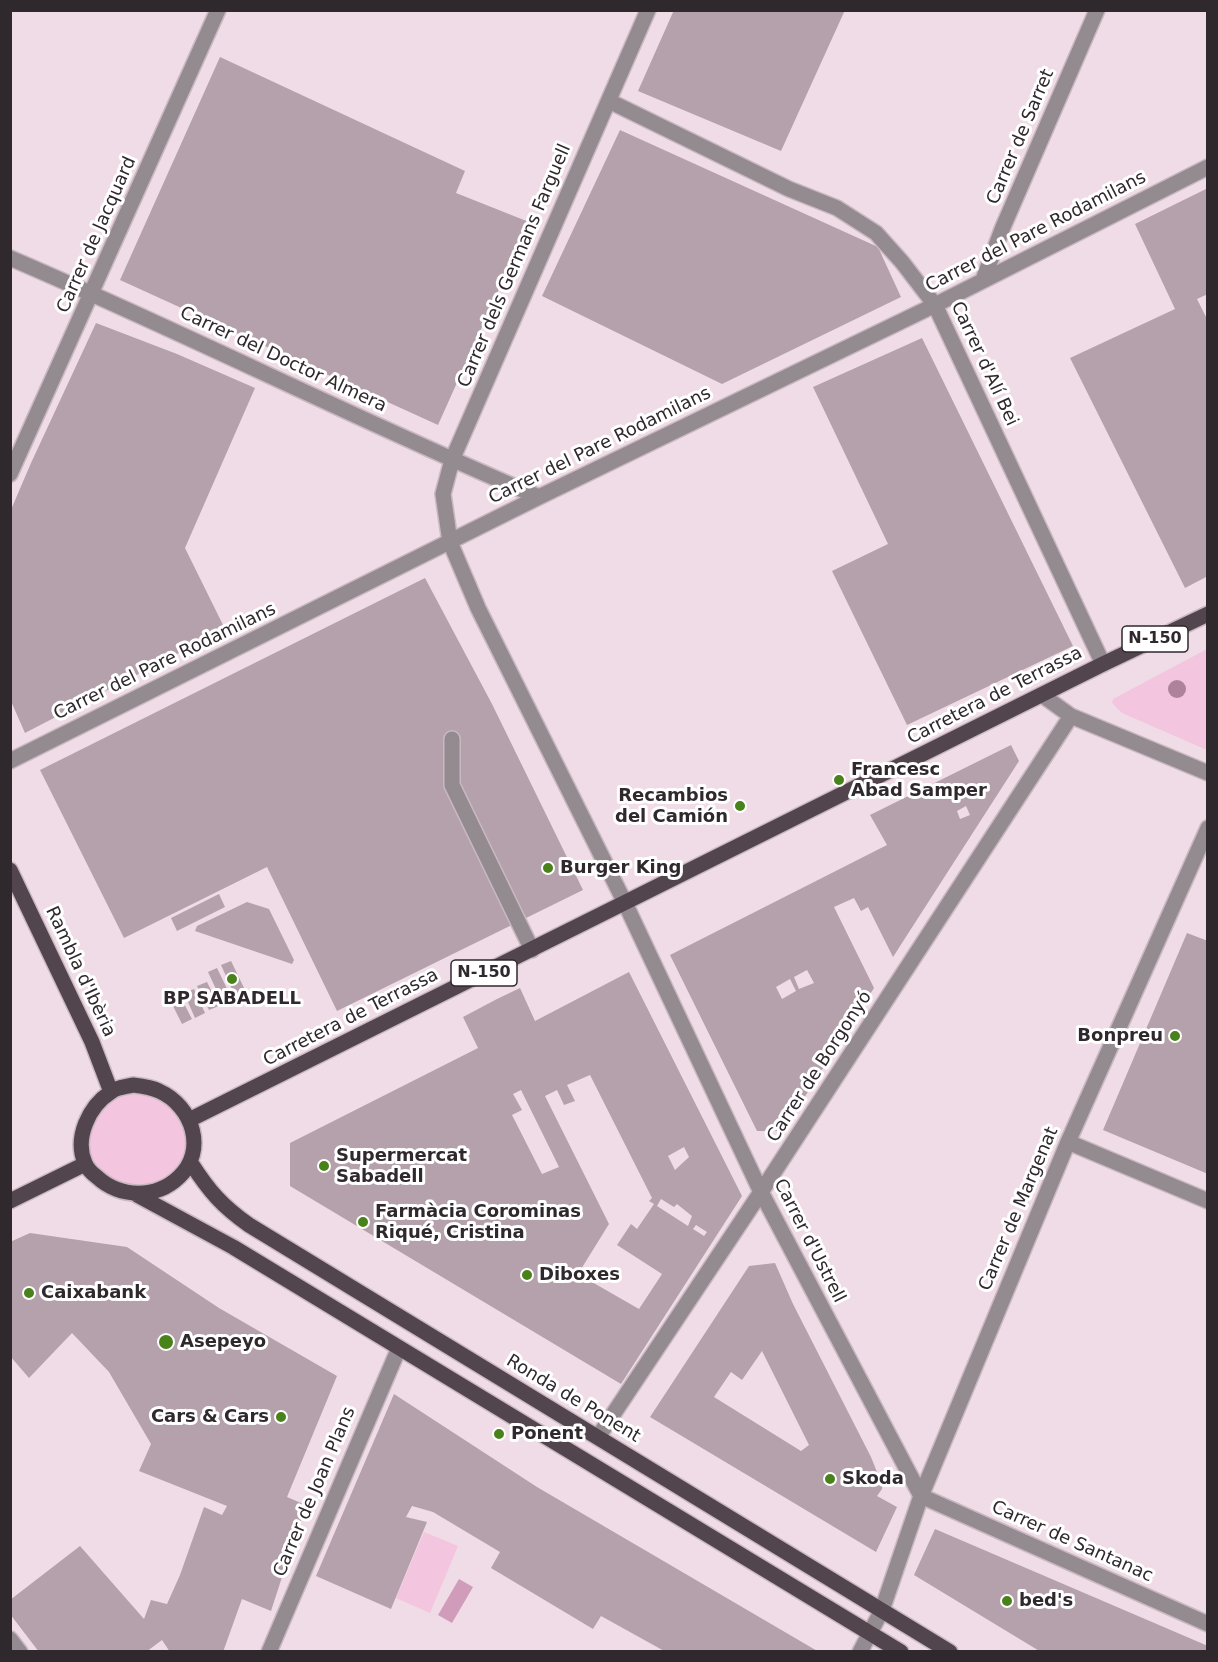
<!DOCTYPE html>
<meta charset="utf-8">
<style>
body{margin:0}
#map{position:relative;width:1218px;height:1662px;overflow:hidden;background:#f0dce6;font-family:"DejaVu Sans",sans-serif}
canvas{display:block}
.frame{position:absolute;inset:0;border:12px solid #2f282c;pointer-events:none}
</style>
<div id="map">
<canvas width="1218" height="1662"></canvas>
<div class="frame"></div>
</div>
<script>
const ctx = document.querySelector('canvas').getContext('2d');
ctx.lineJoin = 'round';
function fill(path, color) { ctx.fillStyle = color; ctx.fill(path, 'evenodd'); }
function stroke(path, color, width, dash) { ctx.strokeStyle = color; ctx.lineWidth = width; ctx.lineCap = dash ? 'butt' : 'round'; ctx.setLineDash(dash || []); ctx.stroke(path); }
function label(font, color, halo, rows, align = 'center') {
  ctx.font = font + ' "DejaVu Sans",sans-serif'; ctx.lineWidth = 6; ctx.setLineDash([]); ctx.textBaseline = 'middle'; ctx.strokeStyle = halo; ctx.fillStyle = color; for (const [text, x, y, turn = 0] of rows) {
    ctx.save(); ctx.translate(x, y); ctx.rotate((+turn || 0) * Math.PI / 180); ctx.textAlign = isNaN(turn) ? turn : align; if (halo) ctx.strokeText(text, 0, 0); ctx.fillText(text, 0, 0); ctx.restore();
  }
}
fill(new Path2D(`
 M1207,649v101l-85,-37 -10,-10 1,-4z
 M110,1086l67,10 16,50 -19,33 -36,14 -49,-26 -3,-56z
 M424,1532l34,14 -28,67 -34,-15z`), '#f3c5de');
fill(new Path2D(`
 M459,1579l14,8 -21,36 -14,-8z`), '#d19cba');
fill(new Path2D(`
 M674,10h171l-64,141 -143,-60z
 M220,57l245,114 -9,22 73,29 -91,203 -318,-145z
 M620,130l258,117 23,50 -179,87 -180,-88z
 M1208,188v106l-11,5 11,22v255l-23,12 -115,-230 105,-49 -40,-85z
 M96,323l81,31 78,34 -70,160 40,81 -200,104 -15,-34v-187l21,-49z
 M922,338l151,308 -166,79 -75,-154 56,-27 -75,-157z
 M425,578l67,126 91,186 -246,121 -70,-144 -143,71 -84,-168z
 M1011,745l8,16 -126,196 -25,-50 -7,4 -7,-13 -20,9 40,81 -91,143h-26l-87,-176 217,-110 -17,-30zM966,806l4,9 -10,4 -3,-8zM807,970l7,13 -15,6 -5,-12zM790,979l6,12 -14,8 -6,-12z
 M219,894l6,13 -48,24 -6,-13z
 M247,902l22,7 25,51 -2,4 -97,-33 2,-5z
 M1187,933l21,8v233l-105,-44z
 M231,961l15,31 -10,6 -15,-33z
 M217,968l15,31 -9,5 -15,-32z
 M629,972l113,224 -121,188 -331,-198v-43l188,-95 -15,-31 34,-18 23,-11 15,33zM590,1075l62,123 -3,3 5,3 -17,25 -6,-5 -14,21 45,29 -23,35 -61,-35 31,-50 -64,-128 12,-6 7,15 11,-4 -8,-16zM521,1090l38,77 -17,7 -30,-59 10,-5 -9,-16zM684,1147l5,10 -14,13 -7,-14zM661,1199l13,8 3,-3 15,12 -4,10 -31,-20zM696,1225l11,7 -3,4 -11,-7z
 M207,982l12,24 -10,4 -12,-24z
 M194,989l11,24 -10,5 -11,-25z
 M180,996l12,23 -10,5 -12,-24z
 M30,1233l97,14 92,61 118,68 -50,121 21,9 -9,19 -28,86 -29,-12 -19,53h-53l-8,-12 -16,12h-107l-29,-38v-14l70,-54 64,73 7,-19 16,4 13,-29 24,-68 18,8 5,-9 -88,-35 12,-27 -42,-72 -37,-39 -43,45 -19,-22v-114z
 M775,1263l18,41 78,153 6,15 6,8 -1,9 -5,7 20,11 -21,45 -226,-135 99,-151zM762,1351l47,94 -8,6 -87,-54 17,-25 11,8z
 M394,1394l143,93 282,165h-153l-65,-36 -8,13 -102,-61 9,-16 -67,-40 -21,-6 -6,11 21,5 -36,87 -75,-33z
 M935,1529l273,117v6h-167l-127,-77z`), '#b4a1ab');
const minor = new Path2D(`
 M648,10l-196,450 -9,34 7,48 28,66 147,295 136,289 160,304
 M609,101l180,88 48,19 39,25 26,29 33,43 168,359
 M10,258c178,76 351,164 529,239
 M983,280l20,-53 94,-217
 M10,474l208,-464
 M1042,695l29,21 137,57
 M452,739v46l80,165
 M10,761l529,-264 396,-192 273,-138
 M1068,1142l140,59
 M598,1437l163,-245 310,-476
 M921,1496l287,128
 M10,1639l10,13
 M269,1652l130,-304
 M860,1652l22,-42 39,-114 147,-354 140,-314`);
const major = new Path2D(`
 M10,870l82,172 19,50
 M133,1085c9,1 18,2 26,6 34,15 48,60 20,86 -23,22 -59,21 -82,0 -4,-3 -10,-9 -12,-14 -11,-25 4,-57 26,-71 6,-5 15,-5 22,-7z
 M189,1120l914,-456 105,-50
 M191,1163c18,28 31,43 58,62l701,427
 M137,1195l96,52 668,405
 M10,1201l75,-37`);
stroke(minor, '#c9b8c1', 18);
stroke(major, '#c9b8c1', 18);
stroke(minor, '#938b8f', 15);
stroke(major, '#53454d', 15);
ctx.fillStyle = '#af829c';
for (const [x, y] of [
 [1177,689]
]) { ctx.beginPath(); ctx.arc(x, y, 9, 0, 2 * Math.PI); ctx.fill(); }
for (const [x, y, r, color] of [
 [839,780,6,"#49811a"],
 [740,806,6,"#49811a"],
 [548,868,6,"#49811a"],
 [232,979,6,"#49811a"],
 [1175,1036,6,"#49811a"],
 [324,1166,6,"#49811a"],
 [363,1222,6,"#49811a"],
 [527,1275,6,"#49811a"],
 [29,1293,6,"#49811a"],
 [166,1342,8,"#49811a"],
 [281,1417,6,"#49811a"],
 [499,1434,6,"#49811a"],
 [830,1479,6,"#49811a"],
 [1007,1601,6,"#49811a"]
]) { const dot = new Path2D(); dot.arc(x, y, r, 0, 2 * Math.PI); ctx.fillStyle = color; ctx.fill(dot); stroke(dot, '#fff', 2); }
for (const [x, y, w] of [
 [1155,639,66],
 [484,973,66]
]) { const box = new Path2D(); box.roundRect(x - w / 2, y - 13, w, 26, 4.5); ctx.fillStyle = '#fff'; ctx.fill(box); stroke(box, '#2f282c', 1.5); }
label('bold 16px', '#2f282c', null, [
 ["N-150",1155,639],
 ["N-150",484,973]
]);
label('18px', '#2f282c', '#fff', [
 ["Carrer de Sarret",1021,137,-67],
 ["Carrer del Pare Rodamilans",1036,232,-27],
 ["Carrer de Jacquard",97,235,-66],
 ["Carrer dels Germans Farguell",515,266,-67],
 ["Carrer del Doctor Almera",283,360,25],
 ["Carrer d'Alí Bei",984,364,65],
 ["Carrer del Pare Rodamilans",600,446,-26],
 ["Carrer del Pare Rodamilans",165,662,-26],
 ["Carretera de Terrassa",995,696,-27],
 ["Rambla d'Ibèria",80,972,65],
 ["Carretera de Terrassa",351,1018,-27],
 ["Carrer de Borgonyó",820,1067,-57],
 ["Carrer de Margenat",1019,1209,-67],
 ["Carrer d'Ustrell",809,1241,63],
 ["Ronda de Ponent",573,1399,31],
 ["Carrer de Joan Plans",315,1492,-67],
 ["Carrer de Santanac",1072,1542,24]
]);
label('bold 18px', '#2f282c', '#fff', [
 ["Francesc",851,770],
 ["Abad Samper",851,791],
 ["Recambios",728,796,"right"],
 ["del Camión",728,817,"right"],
 ["Burger King",560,868],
 ["BP SABADELL",232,999,"center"],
 ["Bonpreu",1163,1036,"right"],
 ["Supermercat",336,1156],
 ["Sabadell",336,1177],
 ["Farmàcia Corominas",375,1212],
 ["Riqué, Cristina",375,1233],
 ["Diboxes",539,1275],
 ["Caixabank",41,1293],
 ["Asepeyo",180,1342],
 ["Cars & Cars",269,1417,"right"],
 ["Ponent",511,1434],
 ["Skoda",842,1479],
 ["bed's",1019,1601]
], 'left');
</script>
